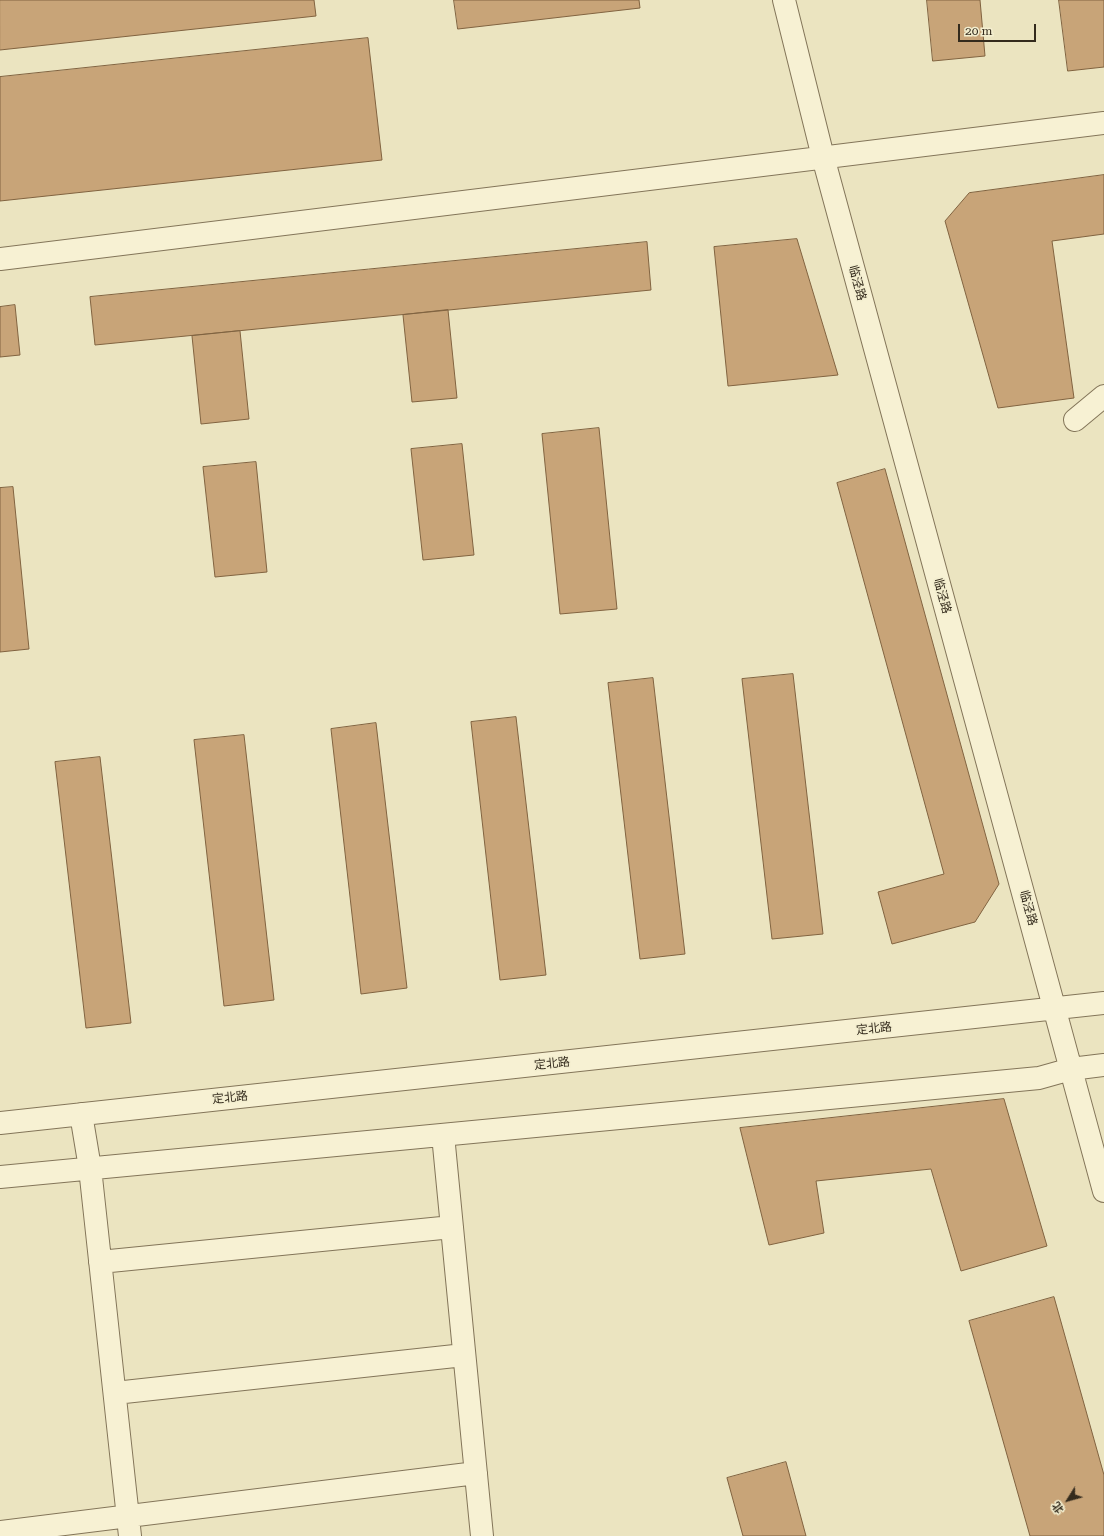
<!DOCTYPE html>
<meta charset="utf-8">
<style>
body{margin:0}
#map{position:relative;width:1104px;height:1536px;overflow:hidden;background:#ebe4c0;font-family:"Roboto Serif","Noto Sans SC",serif}
canvas{display:block}
.north{position:absolute;left:1048px;top:1480px;width:40px;height:40px;-webkit-text-stroke:3px #f3eecf;paint-order:stroke;rotate:233deg;font-size:11px;font-weight:700;line-height:16px;text-align:center;color:#342b1d}
.north::after{content:'';display:block;margin:auto;width:14px;height:18px;background:#342b1d;clip-path:polygon(50% 0,100% 100%,50% 72%,0 100%)}
.scale{position:absolute;left:958px;top:24px;width:78px;height:18px;box-sizing:border-box;border:2px solid #342b1d;border-top:0;padding-left:5px;font-size:12px;line-height:14px;white-space:nowrap;color:#342b1d;-webkit-text-stroke:3px #f3eecf;paint-order:stroke}
</style>
<div id="map">
<canvas width="1104" height="1536"></canvas>
<div class="north">北</div>
<div class="scale">20 m</div>
</div>
<script>
const ctx = document.querySelector('canvas').getContext('2d');
ctx.lineJoin = 'round';
function fill(path, color) { ctx.fillStyle = color; ctx.fill(path, 'evenodd'); }
function stroke(path, color, width, dash) { ctx.strokeStyle = color; ctx.lineWidth = width; ctx.lineCap = dash ? 'butt' : 'round'; ctx.setLineDash(dash || []); ctx.stroke(path); }
function label(font, color, halo, rows, align = 'center') {
  ctx.font = font + ' "Roboto Serif","Noto Sans SC",serif'; ctx.lineWidth = 3; ctx.setLineDash([]); ctx.textBaseline = 'middle'; ctx.strokeStyle = halo; ctx.fillStyle = color; for (const [text, x, y, turn = 0] of rows) {
    ctx.save(); ctx.translate(x, y); ctx.rotate((+turn || 0) * Math.PI / 180); ctx.textAlign = isNaN(turn) ? turn : align; if (halo) ctx.strokeText(text, 0, 0); ctx.fillText(text, 0, 0); ctx.restore();
  }
}
const building = new Path2D(`
 M0,0h314l2,16 -316,34z
 M454,0h185l1,8 -182,21z
 M927,0h53l5,56 -52,5z
 M1059,0h45v67l-36,4z
 M368,38l14,122 -382,41v-124z
 M1104,175v59l-52,7 22,157 -76,10 -53,-187 24,-28z
 M797,239l41,136 -110,11 -14,-139z
 M647,242l4,48 -556,55 -5,-48z
 M15,305l5,50 -20,2v-50z
 M448,310l9,88 -45,4 -9,-87z
 M240,331l9,88 -48,5 -9,-88z
 M599,428l18,181 -57,5 -18,-180z
 M462,444l12,111 -51,5 -12,-111z
 M256,462l11,110 -52,5 -12,-110z
 M885,469l114,415 -24,38 -83,22 -14,-52 66,-18 -107,-391z
 M13,487l16,162 -29,3v-164z
 M793,674l30,260 -51,5 -30,-260z
 M653,678l32,276 -45,5 -32,-276z
 M516,717l30,258 -46,5 -29,-258z
 M376,723l31,265 -46,6 -30,-265z
 M244,735l30,265 -50,6 -30,-266z
 M100,757l31,266 -45,5 -31,-266z
 M1004,1099l43,147 -86,25 -30,-102 -115,12 8,52 -55,12 -29,-117z
 M1054,1297l50,178v61h-74l-61,-215z
 M786,1462l20,74h-63l-16,-58z`);
fill(building, '#c8a478');
stroke(building, '#816340', 1);
const minor = new Path2D(`
 M784,0l39,157 281,1034
 M0,259l1104,-136
 M1075,420l29,-24
 M81,1114l9,54 40,368
 M0,1123l1104,-120
 M443,1135l39,401
 M0,1177l1039,-99 32,-9 33,-4
 M100,1262l352,-35
 M115,1393l349,-38
 M0,1532l476,-59`);
stroke(minor, '#837559', 24);
stroke(minor, '#f7f1d3', 22);
label('12px', '#342b1d', '#f3eecf', [
 ["临泾路",857,283,75],
 ["临泾路",942,596,75],
 ["临泾路",1028,908,75],
 ["定北路",874,1029,-6],
 ["定北路",552,1064,-6],
 ["定北路",230,1098,-6]
]);
</script>
